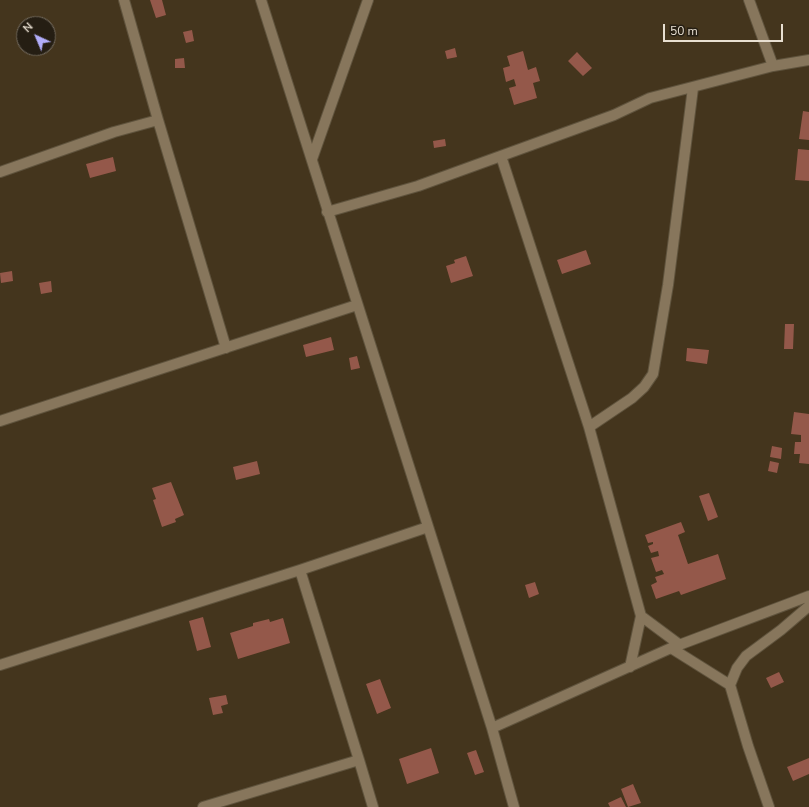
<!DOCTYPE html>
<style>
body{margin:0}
#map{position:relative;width:809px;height:807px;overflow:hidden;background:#44351d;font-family:"Nunito Sans",sans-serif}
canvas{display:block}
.north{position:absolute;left:16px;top:16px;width:40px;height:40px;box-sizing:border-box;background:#251e13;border:1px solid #736b5f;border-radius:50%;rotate:316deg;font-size:11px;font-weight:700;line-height:16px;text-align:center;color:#e8dfd1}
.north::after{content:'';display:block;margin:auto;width:14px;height:18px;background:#b1adfa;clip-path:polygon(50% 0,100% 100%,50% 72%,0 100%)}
.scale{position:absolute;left:663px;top:24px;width:120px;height:18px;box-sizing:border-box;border:2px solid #e8dfd1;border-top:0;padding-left:5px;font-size:12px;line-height:14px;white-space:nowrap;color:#e8dfd1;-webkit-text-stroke:3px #251e13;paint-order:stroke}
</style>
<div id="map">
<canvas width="809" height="807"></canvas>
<div class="north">N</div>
<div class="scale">50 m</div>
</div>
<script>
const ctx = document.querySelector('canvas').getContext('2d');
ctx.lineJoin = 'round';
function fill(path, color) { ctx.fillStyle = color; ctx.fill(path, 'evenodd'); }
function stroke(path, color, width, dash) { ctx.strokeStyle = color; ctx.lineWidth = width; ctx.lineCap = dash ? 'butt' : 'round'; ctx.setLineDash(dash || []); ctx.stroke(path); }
fill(new Path2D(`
 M150,0h12l4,15 -10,3z
 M192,30l2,11 -8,2 -3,-11z
 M455,48l2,9 -10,2 -2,-8z
 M523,51l5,19 8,-3 4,14 -7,2 4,15 -23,7 -5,-17 7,-2 -2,-7 -8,3 -3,-14 7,-2 -3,-10z
 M577,52l15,16 -9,8 -15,-15z
 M184,58l1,10h-10v-9z
 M803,111l6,1v28l-10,-1z
 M445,139l1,7 -12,2 -1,-7z
 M798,149l11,1v31l-14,-1z
 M113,157l3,14 -26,7 -4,-14z
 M586,250l5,14 -29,10 -5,-14z
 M466,256l7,20 -22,7 -5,-17 9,-3 -1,-3z
 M12,271l1,10 -12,2 -1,-10z
 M51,281l1,11 -11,2 -2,-11z
 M785,324h9l-1,25h-9z
 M331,337l3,13 -28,7 -3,-12z
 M687,348l22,2 -2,14 -21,-3z
 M357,356l3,12 -9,2 -2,-12z
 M794,412l15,2v50l-10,-1 1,-9h-6l1,-12h6v-7l-10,-1z
 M772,446l10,2 -1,11 -11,-2z
 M257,461l3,13 -24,6 -3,-13z
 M770,461l9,2 -2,10 -9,-2z
 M171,482l13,33 -9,4 1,3 -14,5 -9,-27 3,-1 -4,-11z
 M709,493l9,24 -10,4 -9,-25z
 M681,522l4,10 -7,3 10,29 30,-10 8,25 -45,16 -2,-4 -23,8 -5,-14 6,-3 -2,-5 9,-3 -2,-4 -6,2 -5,-14 8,-2 -1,-5 -7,2 -3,-7 5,-2v-2l-5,1 -3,-8z
 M535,582l4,12 -10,4 -4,-13z
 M203,617l8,30 -14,4 -8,-30z
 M283,618l7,25 -52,16 -8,-26 23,-7v-3l16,-4 1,3z
 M779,672l5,10 -13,6 -5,-10z
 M380,679l11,29 -14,6 -11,-30z
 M226,695l2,9 -7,2 2,7 -10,2 -4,-17z
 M431,748l8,25 -32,11 -8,-25z
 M476,750l8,22 -9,3 -8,-22z
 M809,758v16l-16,7 -6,-14z
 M633,784l8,19 -13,4 -7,-18z
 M621,797l5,10h-16l-2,-4z`), '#94584a');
const minor = new Path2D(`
 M124,0l34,120
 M261,0l231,728 22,79
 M749,0l24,66 36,-6
 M501,156l88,271 52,189 -11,51
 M312,159l56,-159
 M0,172l114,-40 44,-12 68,228
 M327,212l91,-26 196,-71 36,-17 123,-32
 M0,421l357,-116
 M589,427l43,-29 12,-11 9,-13 15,-89 25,-197
 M300,570l59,190
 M641,616l39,29
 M671,648l59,37
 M0,665l300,-95 128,-43
 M492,728l179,-80 138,-52
 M203,807l156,-47 14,47
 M769,807l-21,-61 -18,-61 7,-17 9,-12 35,-26 28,-24`);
stroke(minor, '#5f533d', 12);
stroke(minor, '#87765c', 10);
</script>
